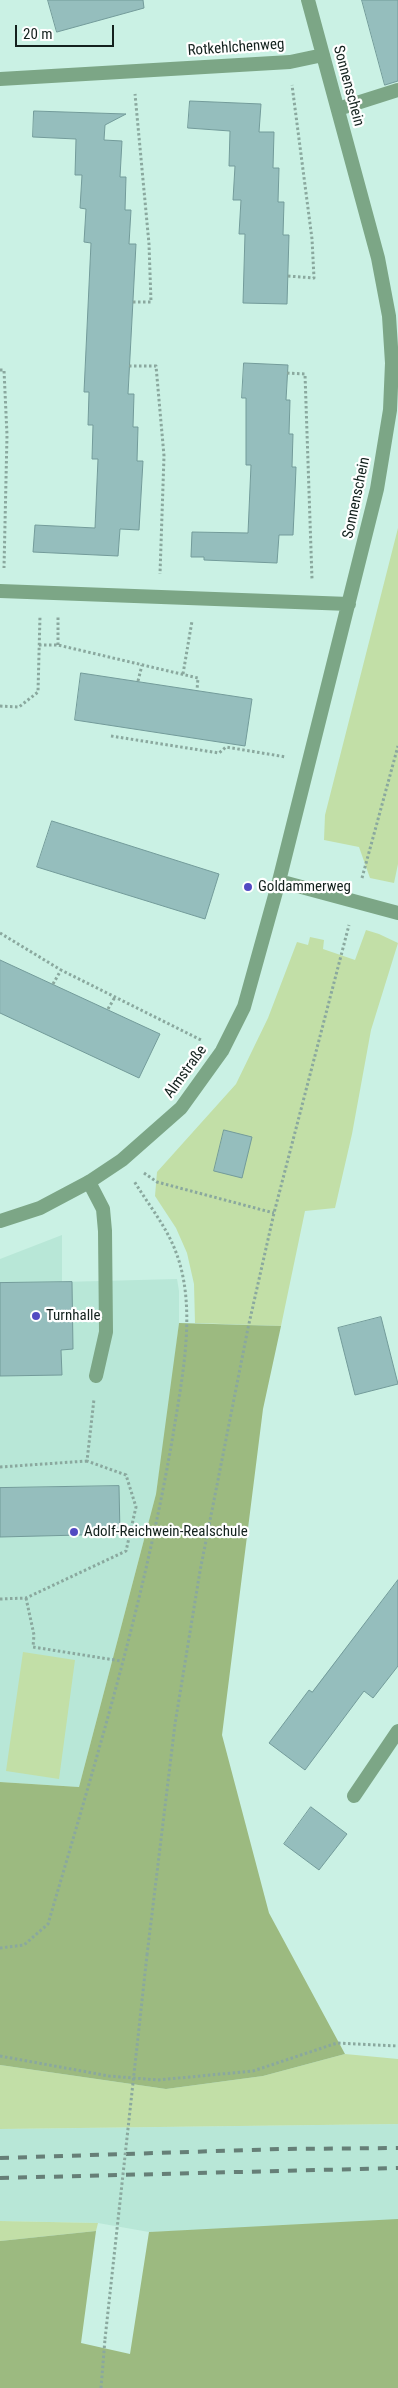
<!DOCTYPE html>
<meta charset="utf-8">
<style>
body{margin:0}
#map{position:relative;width:398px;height:2388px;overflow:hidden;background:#caf1e4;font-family:"Roboto Condensed",sans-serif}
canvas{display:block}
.scale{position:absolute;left:15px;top:25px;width:99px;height:22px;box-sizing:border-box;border:2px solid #13211d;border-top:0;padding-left:6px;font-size:15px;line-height:18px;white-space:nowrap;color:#13211d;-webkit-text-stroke:4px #fff;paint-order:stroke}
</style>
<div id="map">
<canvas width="398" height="2388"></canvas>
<div class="scale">20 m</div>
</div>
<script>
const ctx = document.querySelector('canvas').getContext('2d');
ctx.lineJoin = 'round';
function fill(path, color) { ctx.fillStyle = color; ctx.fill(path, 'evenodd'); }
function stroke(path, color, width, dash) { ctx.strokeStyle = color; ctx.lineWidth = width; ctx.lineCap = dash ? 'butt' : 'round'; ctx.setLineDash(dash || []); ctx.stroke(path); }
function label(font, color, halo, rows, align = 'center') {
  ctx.font = font + ' "Roboto Condensed",sans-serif'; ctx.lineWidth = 4.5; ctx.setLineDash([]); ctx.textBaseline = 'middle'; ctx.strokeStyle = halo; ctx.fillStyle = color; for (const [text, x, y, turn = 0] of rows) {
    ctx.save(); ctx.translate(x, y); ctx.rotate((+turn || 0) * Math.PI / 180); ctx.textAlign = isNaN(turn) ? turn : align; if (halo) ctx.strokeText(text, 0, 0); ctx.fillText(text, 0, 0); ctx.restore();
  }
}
fill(new Path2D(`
 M62,1235v47l115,-3 2,12v32l-9,78 -14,93 -77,293 -79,-5v-523z
 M398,2124v99l-249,9 -51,-9 -98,-2v-92z`), '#b8e7d7');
fill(new Path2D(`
 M398,528v336l-4,19 -24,-5 -11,-31 -35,-7 1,-25z
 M366,930l13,4 19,9 -27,87 -19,104 -17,74 -30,3 -24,115 -86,-3 -1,-39 -7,-31 -11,-25 -21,-32 2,-24 79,-88 32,-66 29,-76 11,3 2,-8 14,3 -1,9 32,11z
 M23,1652l52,8 -16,119 -53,-8z
 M345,2054l53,5v65l-398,5v-64l166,24 97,-13z
 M0,2221l98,2 -2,8 -96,10z`), '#c2dfa7');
fill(new Path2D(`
 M179,1323l102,3 -18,83 -41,326 47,178 76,141 -82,22 -97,13 -166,-24v-283l79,5 77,-293z
 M398,2219v169h-398v-147l96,-10 -15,112 49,11 19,-122z`), '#9cba80');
const building = new Path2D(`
 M48,0h95l1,8 -87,24z
 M362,0h36v81l-13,4z
 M190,101l71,3 -2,28h15l-1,36h6l-1,34h6l-1,33h6l-2,69 -44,-1 2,-69h-6l2,-34h-8l2,-34h-6l1,-35 -42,-3z
 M34,111l92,3 -21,11 -1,15 18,1 -2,36h6l-1,33h6l-2,34h7l-8,150h6l-1,33h5l-1,34h6l-4,69 -19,-1 -2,27 -85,-4 2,-27 60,3 3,-69h-6l1,-34h-5l1,-33h-5l7,-149 -7,-1 2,-33 -6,-1 2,-33h-7l1,-36 -43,-2z
 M244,363l44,2 -2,35h4l-1,34h4l-1,33h4l-1,25 -2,43h-14l-2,28 -73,-3v-3h-13l1,-25 56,1 3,-68h-5v-67h-4z
 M81,673l171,26 -7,47 -170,-26z
 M52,821l167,53 -14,45 -168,-52z
 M0,960l160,74 -21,44 -139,-65z
 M224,1130l28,7 -10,41 -28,-7z
 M72,1282l1,67 -12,1 1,25 -62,1v-93z
 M381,1317l17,67 -43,11 -17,-67z
 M119,1486l1,48 -120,3v-49z
 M398,1580v86l-25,32 -9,-7 -59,79 -36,-27 40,-53 3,2z
 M311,1807l36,27 -28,36 -35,-26z`);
fill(building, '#95bebd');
stroke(building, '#739b9a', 1);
stroke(new Path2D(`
 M288,276l26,2 -2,-39 -20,-154
 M133,302h18l-2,-58 -14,-150
 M129,366h27l8,90 -4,118
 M0,370h4l3,65 -3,133
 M287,373l18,1 7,205
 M39,645h19l140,33 -1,12
 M58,645v-30
 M183,674l9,-53
 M138,681l4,-16
 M0,706l19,1 19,-15 2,-76
 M111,736l108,17 7,-6 60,10
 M362,878l36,-132
 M0,933l61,37
 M53,984l8,-14 140,70
 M108,1009l7,-12
 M144,1173l13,9 117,31
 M0,1467l87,-6
 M26,1598l8,37 -1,12 88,14
 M0,1599l26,-1 100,-47 10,-44 -10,-32 -39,-14 7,-62
 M0,1948l24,-3 24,-21c47,-160 97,-324 125,-489 8,-50 20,-108 10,-158 -8,-41 -28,-62 -49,-96
 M147,1955l28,-231 25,-153 48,-243 26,-115 75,-288
 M0,2056l109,20 49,4 95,-9 84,-28 61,3
 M101,2388l4,-49`), '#8aa89e', 3, [2.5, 2.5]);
stroke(new Path2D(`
 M338,109l60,-19
 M89,1182l14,27 2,22 1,101 -10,44`), '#7ca686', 14);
stroke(new Path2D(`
 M0,79l290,-17 33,-7
 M0,591l349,13
 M279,881l119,32
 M0,1221l40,-13 49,-26 33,-22 59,-52 41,-57 22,-44 35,-126 98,-392 13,-79 2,-47 -3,-47 -11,-58 -70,-258
 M354,1796l44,-65`), '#7ca686', 14);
stroke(new Path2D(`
 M0,2158l281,-9 117,-1
 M0,2178l398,-10`), '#667f77', 4, [9, 9]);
stroke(new Path2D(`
 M105,2339l42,-384`), '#8aa89e', 3, [2.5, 2.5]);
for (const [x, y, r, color] of [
 [248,887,5,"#524ac2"],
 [36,1316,5,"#524ac2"],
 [74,1532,5,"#524ac2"]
]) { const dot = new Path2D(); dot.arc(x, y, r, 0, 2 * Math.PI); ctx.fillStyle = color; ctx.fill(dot); stroke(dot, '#fff', 2); }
label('15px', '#13211d', '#fff', [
 ["Rotkehlchenweg",236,48,-4],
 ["Sonnenschein",348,86,75],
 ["Sonnenschein",357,498,-78],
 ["Almstraße",186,1072,-54]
]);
label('15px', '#13211d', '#fff', [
 ["Goldammerweg",258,887],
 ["Turnhalle",46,1316],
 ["Adolf-Reichwein-Realschule",84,1532]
], 'left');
</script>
